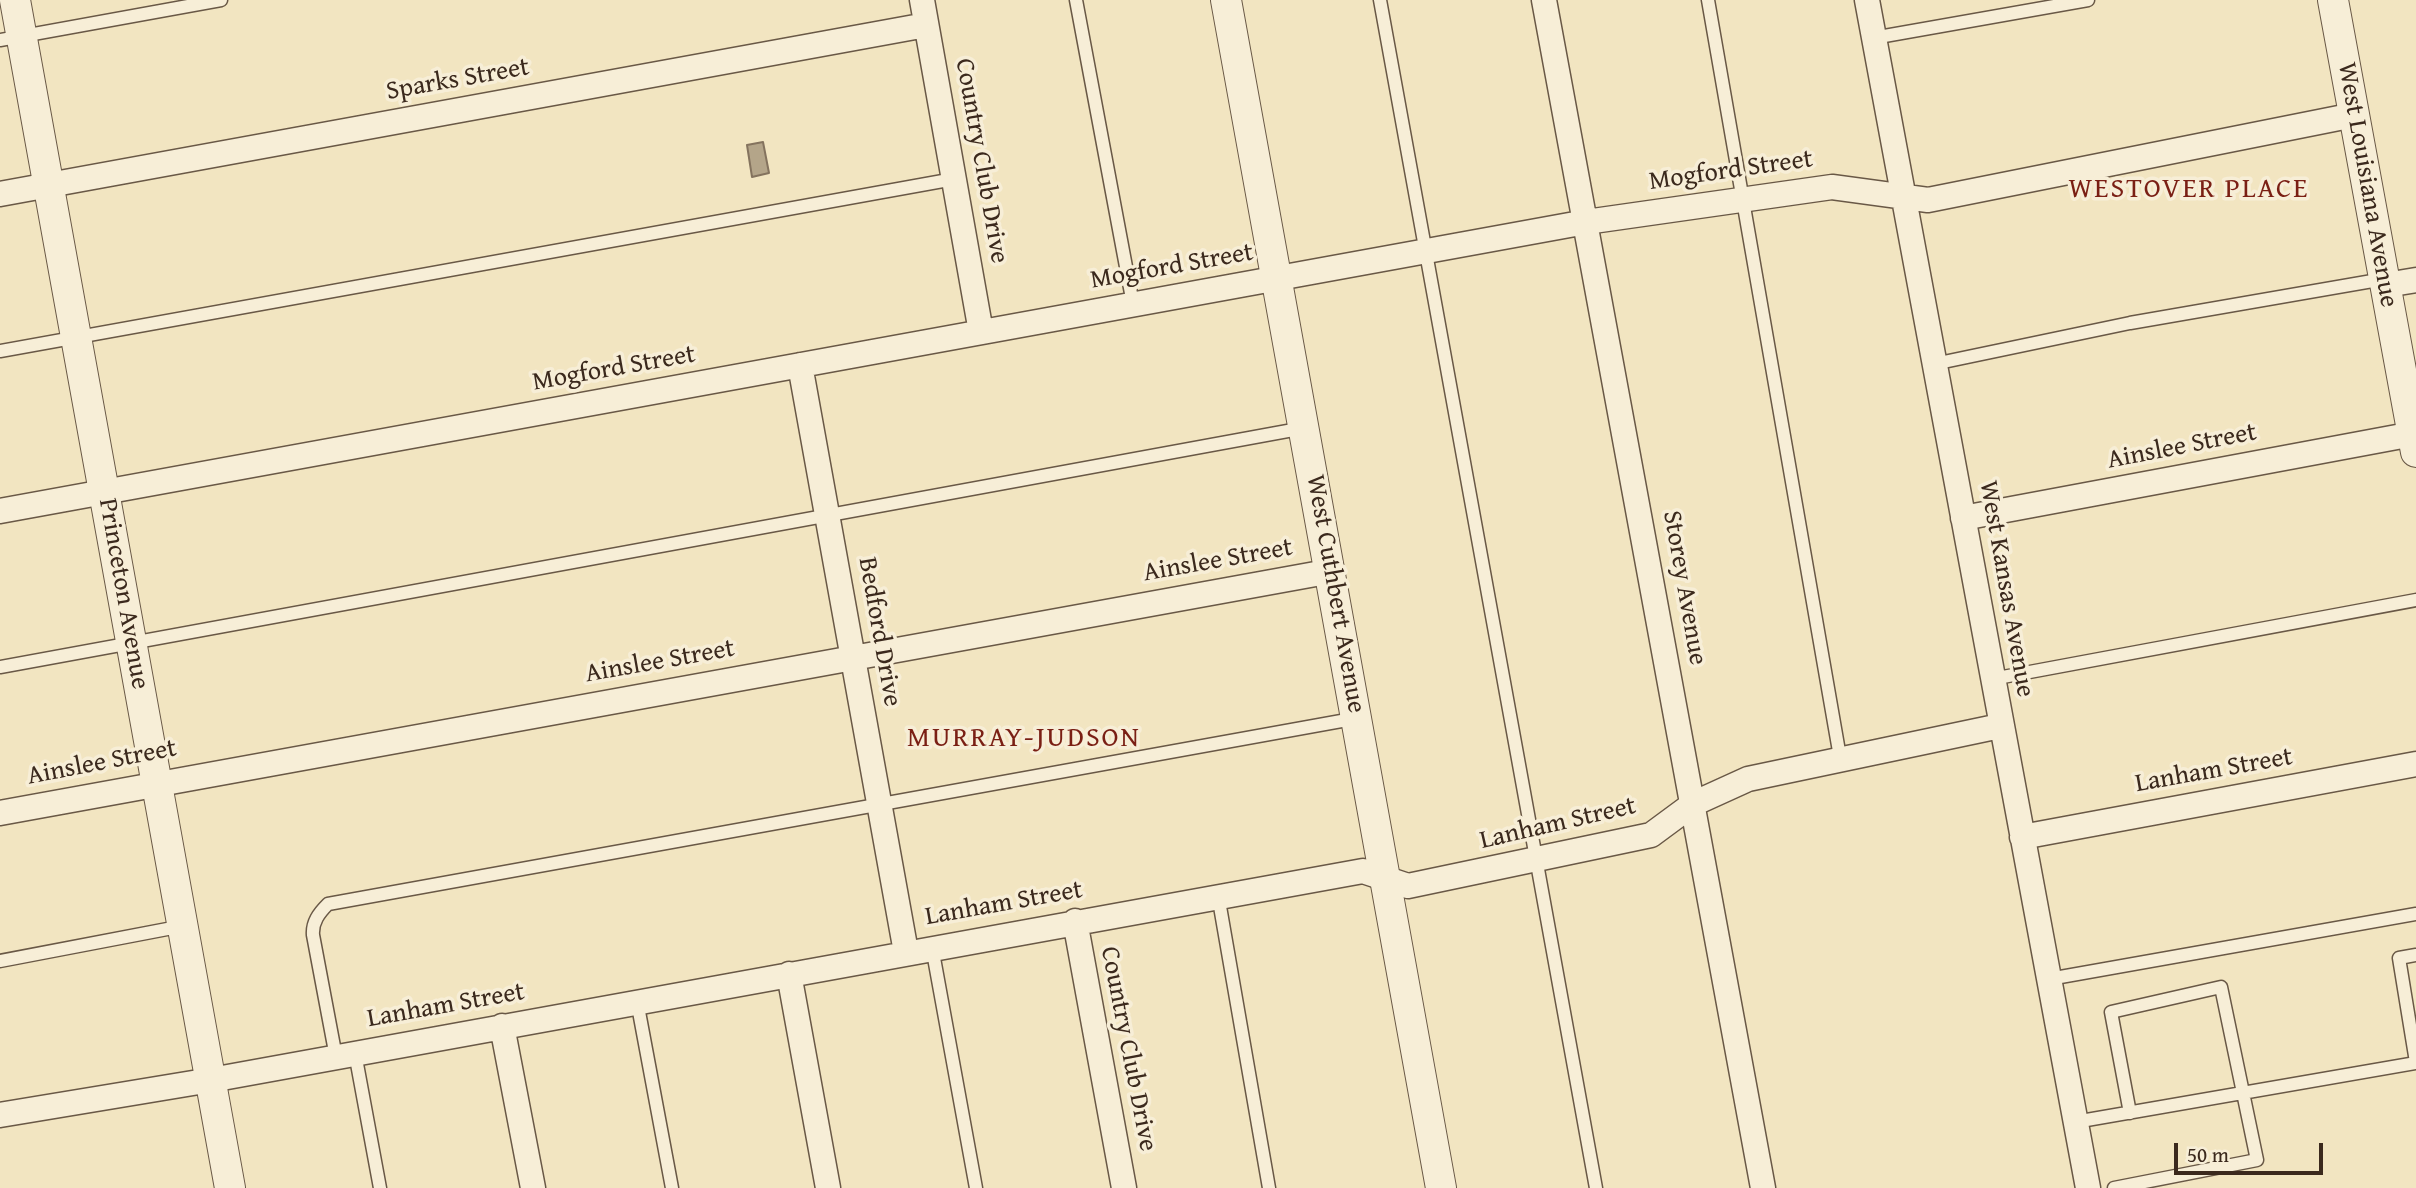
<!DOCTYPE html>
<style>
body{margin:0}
#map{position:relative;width:2416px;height:1188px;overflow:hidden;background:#f2e5c1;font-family:"Gentium Book Plus",serif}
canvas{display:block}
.scale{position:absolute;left:2174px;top:1143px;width:149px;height:32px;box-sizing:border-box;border:4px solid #3b291d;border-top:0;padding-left:9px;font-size:21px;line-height:24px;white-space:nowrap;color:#3b291d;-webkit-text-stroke:5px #f7eed7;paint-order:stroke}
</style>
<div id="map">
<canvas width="2416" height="1188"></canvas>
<div class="scale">50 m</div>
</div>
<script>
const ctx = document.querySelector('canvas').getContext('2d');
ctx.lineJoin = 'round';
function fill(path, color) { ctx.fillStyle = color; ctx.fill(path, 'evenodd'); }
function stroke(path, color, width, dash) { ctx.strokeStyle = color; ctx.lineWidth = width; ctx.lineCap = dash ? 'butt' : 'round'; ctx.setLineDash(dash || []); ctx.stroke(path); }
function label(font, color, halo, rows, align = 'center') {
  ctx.font = font + ' "Gentium Book Plus",serif'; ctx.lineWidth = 7; ctx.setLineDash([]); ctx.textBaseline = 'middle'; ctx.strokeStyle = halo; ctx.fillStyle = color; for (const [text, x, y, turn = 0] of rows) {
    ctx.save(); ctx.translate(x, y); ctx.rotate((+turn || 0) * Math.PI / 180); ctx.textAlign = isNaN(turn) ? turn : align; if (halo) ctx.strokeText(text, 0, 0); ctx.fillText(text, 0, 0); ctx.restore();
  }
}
const water = new Path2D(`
 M763,142l6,31 -17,4 -5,-32z`);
fill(water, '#b4a589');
stroke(water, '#84735e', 2);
const service = new Path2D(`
 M1076,0l57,304
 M1380,0l216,1188
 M1708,0l132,757
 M1873,38l215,-38
 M0,40l221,-40
 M0,351l954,-172
 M1934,364l196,-41 254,-44
 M0,667l1304,-239
 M1992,679l424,-79
 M1218,895l51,293
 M932,947l44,241
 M2416,955l-17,3 17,104
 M0,961l183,-35
 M2049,979l367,-65
 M637,1001l35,187
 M355,1053l25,135
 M336,1057l-23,-122c-1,-13 6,-22 15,-31l1030,-186
 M2075,1122l341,-59
 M2114,1188l143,-28 -36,-173 -110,25 19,101`);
const minor = new Path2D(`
 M922,0l59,332
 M1544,0l219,1188
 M1867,0l221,1188
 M0,194l926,-169
 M2386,285l30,-5
 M800,365l106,587
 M0,511l1586,-289 246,-35 96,13 426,-85
 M1963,518l450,-84
 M0,813l1332,-242
 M2022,837l394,-73
 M1075,921l49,267
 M789,974l39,214
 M502,1026l31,162
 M0,1115l211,-35 1152,-209 45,15 243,-51 42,-31 55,-25 252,-53`);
const tertiary = new Path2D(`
 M15,0l215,1188
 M1226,0l215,1188
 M2333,0l83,452`);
stroke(service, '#695846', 15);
stroke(minor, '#695846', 27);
stroke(tertiary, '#695846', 32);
stroke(service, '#f7eed7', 12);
stroke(minor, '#f7eed7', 24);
stroke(tertiary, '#f7eed7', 30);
label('26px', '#3b291d', '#f7eed7', [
 ["Sparks Street",458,80,-10],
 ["Country Club Drive",981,161,80],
 ["Mogford Street",1731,171,-8],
 ["West Louisiana Avenue",2367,185,80],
 ["Mogford Street",1172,267,-10],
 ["Mogford Street",614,369,-10],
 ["Ainslee Street",2182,447,-11],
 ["Ainslee Street",1218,561,-10],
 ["Storey Avenue",1684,588,80],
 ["West Kansas Avenue",2006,589,80],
 ["Princeton Avenue",123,594,80],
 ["West Cuthbert Avenue",1335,594,80],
 ["Bedford Drive",879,632,80],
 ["Ainslee Street",660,662,-10],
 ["Ainslee Street",102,763,-11],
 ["Lanham Street",2214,771,-10],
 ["Lanham Street",1558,824,-13],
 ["Lanham Street",1004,904,-10],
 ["Lanham Street",446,1006,-10],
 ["Country Club Drive",1128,1049,79]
]);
ctx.letterSpacing = '2px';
label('28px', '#7a1f14', '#f7eed7', [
 ["WESTOVER PLACE",2189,190],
 ["MURRAY-JUDSON",1024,739]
]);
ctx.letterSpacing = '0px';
</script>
